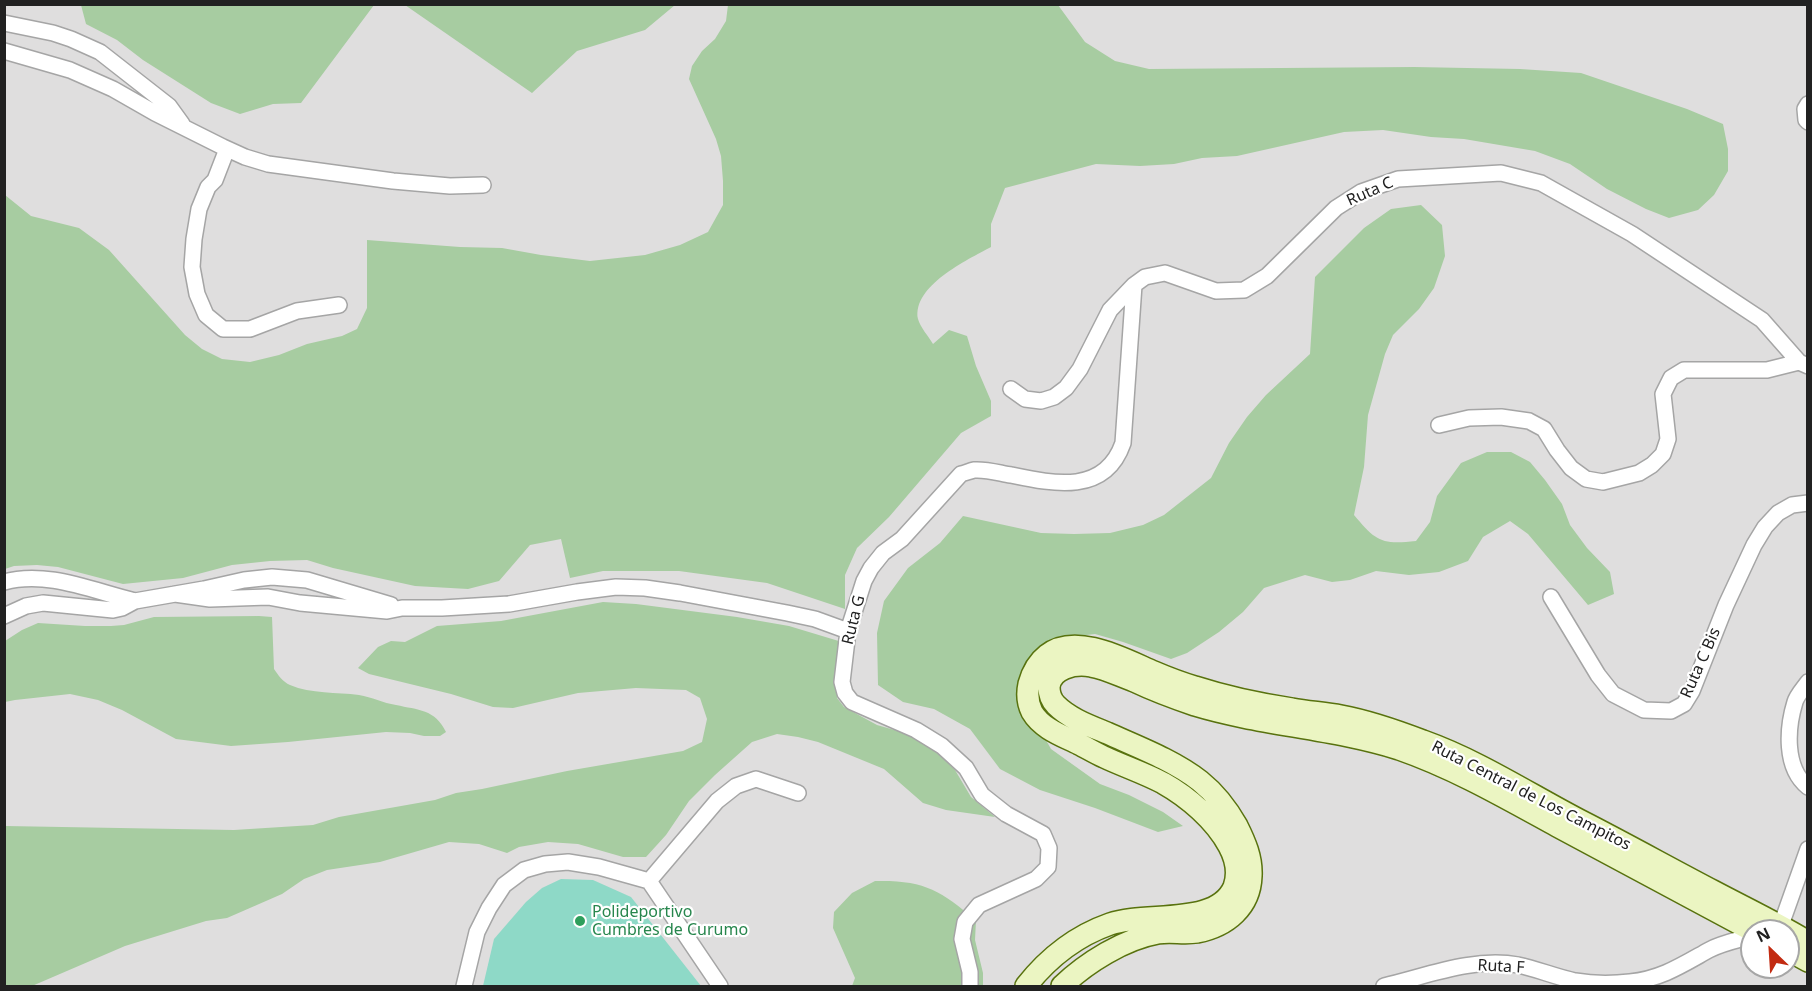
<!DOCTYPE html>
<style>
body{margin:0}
#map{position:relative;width:1812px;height:991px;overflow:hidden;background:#f1efe9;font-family:"Noto Sans",sans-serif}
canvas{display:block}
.frame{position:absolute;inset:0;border:6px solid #212121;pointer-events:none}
.north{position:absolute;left:1740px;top:919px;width:60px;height:60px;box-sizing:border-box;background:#fff;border:2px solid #a6a6a6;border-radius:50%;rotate:335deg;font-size:16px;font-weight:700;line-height:24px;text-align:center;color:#212121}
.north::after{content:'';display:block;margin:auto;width:21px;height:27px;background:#c22b11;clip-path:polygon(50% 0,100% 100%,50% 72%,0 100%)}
</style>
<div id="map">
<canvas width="1812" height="991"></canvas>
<div class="frame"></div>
<div class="north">N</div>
</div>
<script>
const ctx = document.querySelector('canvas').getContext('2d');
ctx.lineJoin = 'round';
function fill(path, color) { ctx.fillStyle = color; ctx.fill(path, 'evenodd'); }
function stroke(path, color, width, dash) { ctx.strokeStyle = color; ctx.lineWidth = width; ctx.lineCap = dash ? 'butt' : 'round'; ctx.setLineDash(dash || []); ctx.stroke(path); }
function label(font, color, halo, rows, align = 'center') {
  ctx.font = font + ' "Noto Sans",sans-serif'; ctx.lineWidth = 4.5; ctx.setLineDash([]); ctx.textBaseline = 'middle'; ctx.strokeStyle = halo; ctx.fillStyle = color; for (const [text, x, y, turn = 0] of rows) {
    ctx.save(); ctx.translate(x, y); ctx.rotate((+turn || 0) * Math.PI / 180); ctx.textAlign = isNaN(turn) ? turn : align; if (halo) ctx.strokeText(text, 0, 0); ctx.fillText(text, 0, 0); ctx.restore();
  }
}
fill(new Path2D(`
 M5,5h1802v981h-1802zM1752,931h36v36h-36z`), '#dfdede');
fill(new Path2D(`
 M81,5v-1l293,1 -73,98 -28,1 -33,10 -29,-11 -68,-43 -26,-20 -31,-16z
 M405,5l270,-1v1l-30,25 -68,21 -45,42z
 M728,5h330l27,37 30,19 34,8 265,-2 106,2 61,4 106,36 36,15 5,25v22l-14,24 -16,15 -29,8 -23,-9 -39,-20 -37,-25 -35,-13 -71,-12 -33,-2 -48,-7 -39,2 -107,24 -35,2 -28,6 -34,2 -44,-2 -91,24 -14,36v23c-24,13 -79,39 -73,72 2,8 11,18 15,25l16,-14 18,6 9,30 15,35v15l-30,17 -72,84 -32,31 -12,27v34l-78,-26 -88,-12h-76l-33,7 -9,-39 -31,6 -31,36 -31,8 -53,-3 -82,-18 -26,-8 -37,1 -38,4 -49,13 -60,6 -65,-17 -21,-2 -23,1 -9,3v-374l26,21 48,12 30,22 76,85 17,14 20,10 28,3 29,-7 28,-11 35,-8 15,-7 10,-21v-68l93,7 42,1 39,7 49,6 55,-6 35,-10 28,-13 15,-27v-24l-2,-25 -5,-17 -27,-60 3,-13 10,-15 13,-12 11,-18z
 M1421,205l21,20 3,31 -11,32 -15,21 -26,26 -8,19 -17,61 -4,52 -10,48c22,26 27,30 62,26l14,-19 7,-26 24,-33 26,-11h24l19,10 15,18 17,24 8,21 17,23 23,24 4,22 -26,11 -60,-71 -18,-13 -27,16 -15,24 -29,11 -30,3 -33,-4 -26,9 -18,2 -27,-7 -41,13 -21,24 -24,20 -32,21 -16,6 -48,-17 -28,-8 -25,3 -34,38 6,58 9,16 49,35 29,11 34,17 20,14 -25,6 -63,-24 -55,-18 -40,-21 -30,-40 -36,-20 -31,-7 -25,-17 -1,-52 7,-32 24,-33 32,-25 23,-27 78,17 33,1 36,-1 33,-8 21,-10 47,-37 18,-35 18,-26 19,-22 44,-41 5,-77 49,-49 27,-19z
 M603,602l33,2 101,13 52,9 53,16 -5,56 7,9 33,18 28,8 27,15 23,22 16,27 24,20 -49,-7 -23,-7 -39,-34 -66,-27 -20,-5 -21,-3 -25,8 -37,33 -26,26 -23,34 -20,22h-23l-45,-13 -30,-2 -29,5 -12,6 -28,-9 -30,-2 -69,20 -53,8 -23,9 -22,15 -55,24 -21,3 -81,25 -93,40h-27v-160l229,4 79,-5 26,-8 96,-17 21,-7 26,-4 85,-18 116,-20 19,-9 5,-23 -7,-21 -14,-8 -50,-2 -58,5 -65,15 -20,-1 -42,-13 -82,-20 -11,-6 20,-21 13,-6 14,1 32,-16 64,-5z
 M259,616l13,1 2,52c4,6 9,13 16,16 21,9 47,7 69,10 13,2 24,8 37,10 22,5 39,4 50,27l-6,4h-16l-14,-3 -24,-1 -98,10 -57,4 -55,-7 -54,-29 -24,-10 -28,-6 -55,6 -10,2v-61l17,-11 16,-7 47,3h26l13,-1 30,-8z
 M875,881c50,-1 64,9 101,39l-1,20 8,33v13h-131l3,-8 -22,-50 1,-16 18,-19z`), '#a7cca1');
fill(new Path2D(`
 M561,879l32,1 38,17 70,89h-218l11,-47 32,-37 16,-14z`), '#8ed9c7');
const minor = new Path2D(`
 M4,23l49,10 18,6 29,13 69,54 13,18
 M4,51l66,19 43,19 42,24 68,34 22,10 23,7 125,17 57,5 33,-1
 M1808,104l-3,5 1,11 2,2
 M227,149l-12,31 -7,7 -9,22 -5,30 -2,28 5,27 9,21 17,14h27l47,-18 42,-6
 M1011,389l14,10 16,2 13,-4 12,-9 14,-19 30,-59 24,-25 11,-8 20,-4 51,18 28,-1 23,-14 69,-68 25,-16 37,-13 103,-6 40,10 91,51 130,86 37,42 9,4
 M1439,425l30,-7 32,-1 28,4 15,8 13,21 14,18 15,11 17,3 36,-9 13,-8 11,-11 5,-15 -5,-45 8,-16 13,-8h83l32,-8
 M4,582c43,-12 89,9 131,19
 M175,594l35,5 58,-2 32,6 87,8 15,-3h40l67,-4 68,-12 39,-5 29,1 35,5 107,20 28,6 33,12
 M1551,597l47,78 15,19 31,16 27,1 13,-7 8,-13 34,-86 28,-60 11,-18 13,-14 14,-8 16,-2
 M4,616l22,-10 17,-3 70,7 9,-2 13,-7 69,-12 40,-9 28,-3 35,3 84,25
 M1808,682c-5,7 -11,13 -13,20 -8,26 -11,66 13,85
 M649,881l68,-80 19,-15 20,-7 42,14
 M1766,931l15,-6 27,-76
 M464,986l13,-54 12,-24 15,-23 20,-15 21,-6 23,-2 31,5 50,14 71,105
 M970,986v-14l-8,-33 3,-17 14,-17 57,-26 12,-12 1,-19 -6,-14 -37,-20 -24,-19 -16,-27 -24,-22 -26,-16 -64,-28 -7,-9 -3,-11 6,-51 16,-50 7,-13 12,-15 19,-14 59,-65c4,-1 9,-3 13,-4 12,-1 25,3 37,5 43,9 94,20 112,-32l11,-158
 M1384,986c43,-10 89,-29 134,-21 19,4 38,12 57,16 18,3 37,3 55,1 31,-3 52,-17 79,-32 13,-7 29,-10 43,-14`);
const secondary = new Path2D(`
 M1788,950l20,11
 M1026,986c22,-28 50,-50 84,-62 37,-13 107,3 124,-37 5,-14 2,-28 -5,-41 -14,-26 -41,-49 -66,-63 -19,-10 -40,-17 -59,-26 -9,-4 -17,-9 -25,-13 -16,-8 -37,-15 -47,-32 -4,-8 -5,-19 -3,-28 3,-11 9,-22 18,-29 29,-23 79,5 107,17 14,6 27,11 41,15 31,10 64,17 97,22 16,3 33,4 49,7 27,5 56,15 82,25 56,20 106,53 158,80 45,23 88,47 132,70 32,17 64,32 95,51
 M1062,986c24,-23 62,-47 96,-53 13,-2 26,1 39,-1 30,-6 53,-25 54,-56 1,-18 -6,-34 -14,-50 -9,-16 -22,-33 -37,-45 -27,-21 -62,-34 -93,-48 -17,-7 -37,-14 -51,-28 -4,-4 -7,-11 -7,-18 2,-19 26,-24 42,-21 14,2 29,10 43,15 19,9 40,17 61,24 66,20 137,23 204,44 55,19 107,49 158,77 65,35 131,70 196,105`);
stroke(minor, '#a5a5a5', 18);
stroke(secondary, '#58720e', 24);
stroke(minor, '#fff', 15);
stroke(secondary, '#ebf5c2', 21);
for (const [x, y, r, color] of [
 [580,921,6,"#2e9e5b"]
]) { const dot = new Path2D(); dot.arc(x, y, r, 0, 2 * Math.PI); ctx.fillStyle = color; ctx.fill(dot); stroke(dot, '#fff', 2); }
label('16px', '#212121', '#fff', [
 ["Ruta C",1370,192,-24],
 ["Ruta G",854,620,-76],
 ["Ruta C Bis",1701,663,-66],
 ["Ruta Central de Los Campitos",1531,796,27],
 ["Ruta F",1501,967,3]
]);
label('16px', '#27864d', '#fff', [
 ["Polideportivo",592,912],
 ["Cumbres de Curumo",592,930]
], 'left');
</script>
